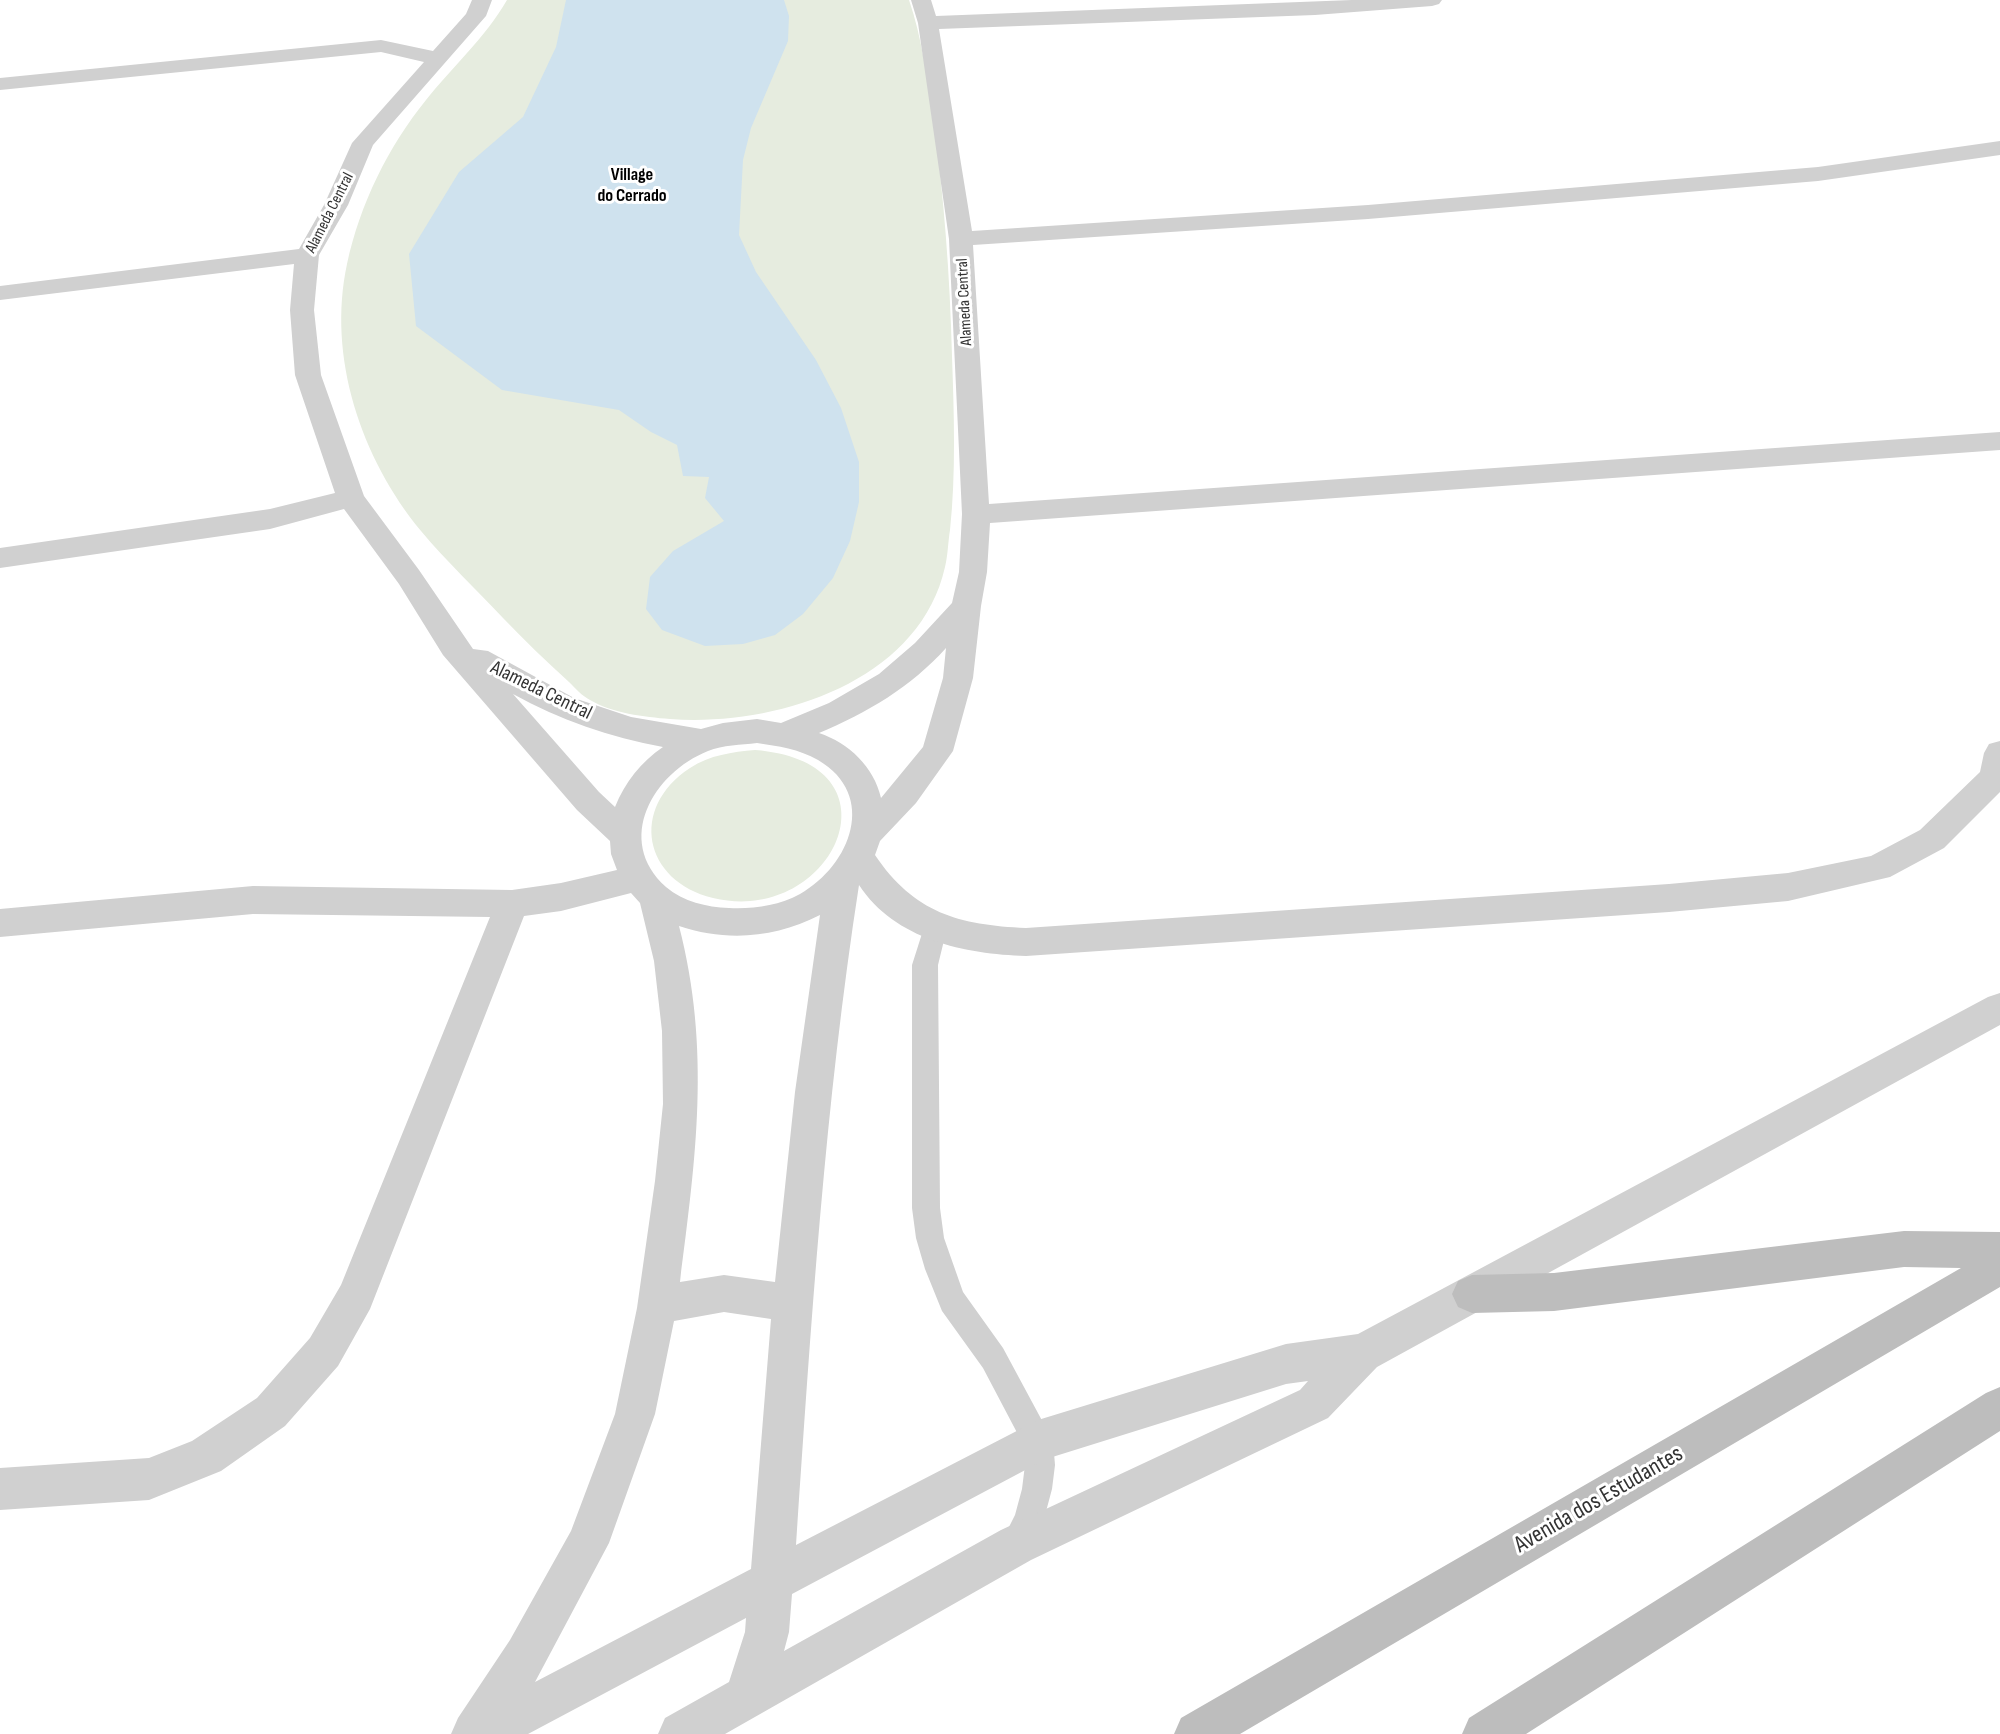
<!DOCTYPE html>
<style>
body{margin:0}
canvas{display:block;background:#fff}
</style>
<canvas width="2000" height="1734"></canvas>
<script>
const ctx = document.querySelector('canvas').getContext('2d');
ctx.lineJoin = 'round';
function fill(path, color) { ctx.fillStyle = color; ctx.fill(path, 'evenodd'); }
function label(font, color, halo, rows, align = 'center') {
  ctx.font = font + ' "Sofia Sans Condensed",sans-serif'; ctx.lineWidth = 6; ctx.setLineDash([]); ctx.textBaseline = 'middle'; ctx.strokeStyle = halo; ctx.fillStyle = color; for (const [text, x, y, turn = 0] of rows) {
    ctx.save(); ctx.translate(x, y); ctx.rotate((+turn || 0) * Math.PI / 180); ctx.textAlign = isNaN(turn) ? turn : align; if (halo) ctx.strokeText(text, 0, 0); ctx.fillText(text, 0, 0); ctx.restore();
  }
}
fill(new Path2D(`
 M507,0h402c13,38 18,78 24,117 11,79 17,159 19,239 2,58 4,117 -2,174 -2,12 -2,25 -5,37 -26,116 -171,160 -275,152 -26,-2 -58,-6 -80,-19 -8,-4 -15,-12 -21,-18 -23,-21 -45,-42 -66,-64 -27,-29 -57,-57 -82,-87 -60,-73 -94,-174 -74,-267 13,-60 41,-117 79,-164 27,-34 59,-62 81,-100z
 M755,750c154,12 79,177 -42,148 -70,-17 -84,-90 -23,-130 20,-13 42,-16 65,-18z`), '#e6ecdf');
fill(new Path2D(`
 M566,0h218l5,16 -1,25 -37,87 -8,32 -4,75 17,37 60,88 25,48 18,54v40l-9,39 -17,37 -30,36 -28,21 -32,9 -38,2 -43,-16 -16,-21 4,-32 23,-26 51,-30 -19,-23 4,-21 -26,-1 -6,-31 -26,-13 -32,-22 -117,-20 -86,-64 -7,-72 50,-82 64,-55 33,-70z`), '#cfe2ee');
fill(new Path2D(`
 M935,918l9,3 3,7 -9,37 2,243 4,30 19,54 40,56 50,93 2,24 -3,24 -8,30 -17,37 -11,5 -11,-5 -5,-11 15,-30 7,-26 3,-24 -2,-21 -40,-76 -41,-57 -17,-42 -9,-31 -4,-30v-243l14,-44z`), '#d0d0d0');
fill(new Path2D(`
 M472,0h20l-6,16 -113,129 -25,60 -29,50 -5,55 7,65 43,121 55,74 54,79 15,2 86,47 57,19 70,12 22,-6 34,-4 24,4 48,-20 50,-29 36,-31 37,-40 7,-31 3,-58 -13,-275 -31,-216 -7,-23h20l5,16 416,-16h90l-3,4 -7,2 -117,9 -376,14 33,202 396,-26 450,-38 182,-26v14l-182,26 -450,38 -395,26 16,259 1011,-72v18l-1010,73 -3,49 -6,34 -8,72 -20,73 -37,52 -36,38 -5,14c39,58 84,70 151,73l643,-44 119,-11 83,-17 49,-26 60,-58 4,-19 5,-9 11,-3v51l-56,56 -54,29 -102,24 -119,11 -643,44c-61,-2 -131,-16 -167,-71 -34,219 -48,439 -63,660l242,-125 248,-76 72,-10 630,-337 12,-4v32l-623,342 -49,51 -297,142 -306,174h-67l7,-16 64,-36 16,-50 1,-14 -218,116h-77l7,-16 52,-78 61,-109 44,-117 22,-106 18,-127 8,-77 -1,-73 -8,-70 -14,-58 -9,-10 -70,18 -37,5 -154,393 -32,57 -53,60 -64,45 -72,29 -149,10v-42l149,-10 43,-17 65,-43 53,-60 31,-53 149,-368 -237,-3 -253,23v-28l253,-23 259,4 49,-7 56,-13 -6,-16 -1,-13 -33,-31 -134,-155 -44,-71 -55,-75 -74,20 -270,39v-20l270,-39 65,-16 -40,-118 -5,-65 4,-46 -294,36v-14l299,-37 25,-44 28,-62 72,-81 -43,-10 -381,38v-12l381,-38 52,11 33,-37zM946,648l-3,30 -20,69 -42,51c-7,-31 -32,-55 -62,-65 48,-20 92,-46 127,-85zM513,694c46,26 97,43 150,53 -22,15 -38,35 -48,60l-16,-15zM757,743c21,3 42,6 61,17 60,35 33,105 -18,134 -22,12 -47,15 -71,14 -23,-1 -45,-6 -63,-21 -52,-47 -13,-114 42,-136 15,-6 33,-6 49,-8zM820,915l-25,177 -20,190 -51,-7 -44,7c16,-125 31,-232 -1,-356 48,16 96,12 141,-11zM724,1312l47,7 -20,250 -216,113 74,-139 46,-129 19,-93zM1308,1381l-8,9 -299,140 -217,121 5,-19 3,-38 254,-135 240,-75z`), '#d0d0d0');
fill(new Path2D(`
 M1904,1231l96,1v55l-760,447h-66l7,-16 780,-450 -57,-1 -350,44 -82,2 -14,-6 -6,-13 6,-13 14,-6 82,-2z
 M2000,1387v44l-474,303h-64l7,-16 517,-325z`), '#bdbdbd');
label('16px', '#333', '#fff', [
 ["Alameda Central",330,213,-63],
 ["Alameda Central",965,302,-93]
]);
label('bold 18px', '#000', '#fff', [
 ["Village",632,175],
 ["do Cerrado",632,196]
]);
label('20px', '#333', '#fff', [
 ["Alameda Central",541,691,26]
]);
label('24px', '#333', '#fff', [
 ["Avenida dos Estudantes",1599,1500,-30]
]);
</script>
